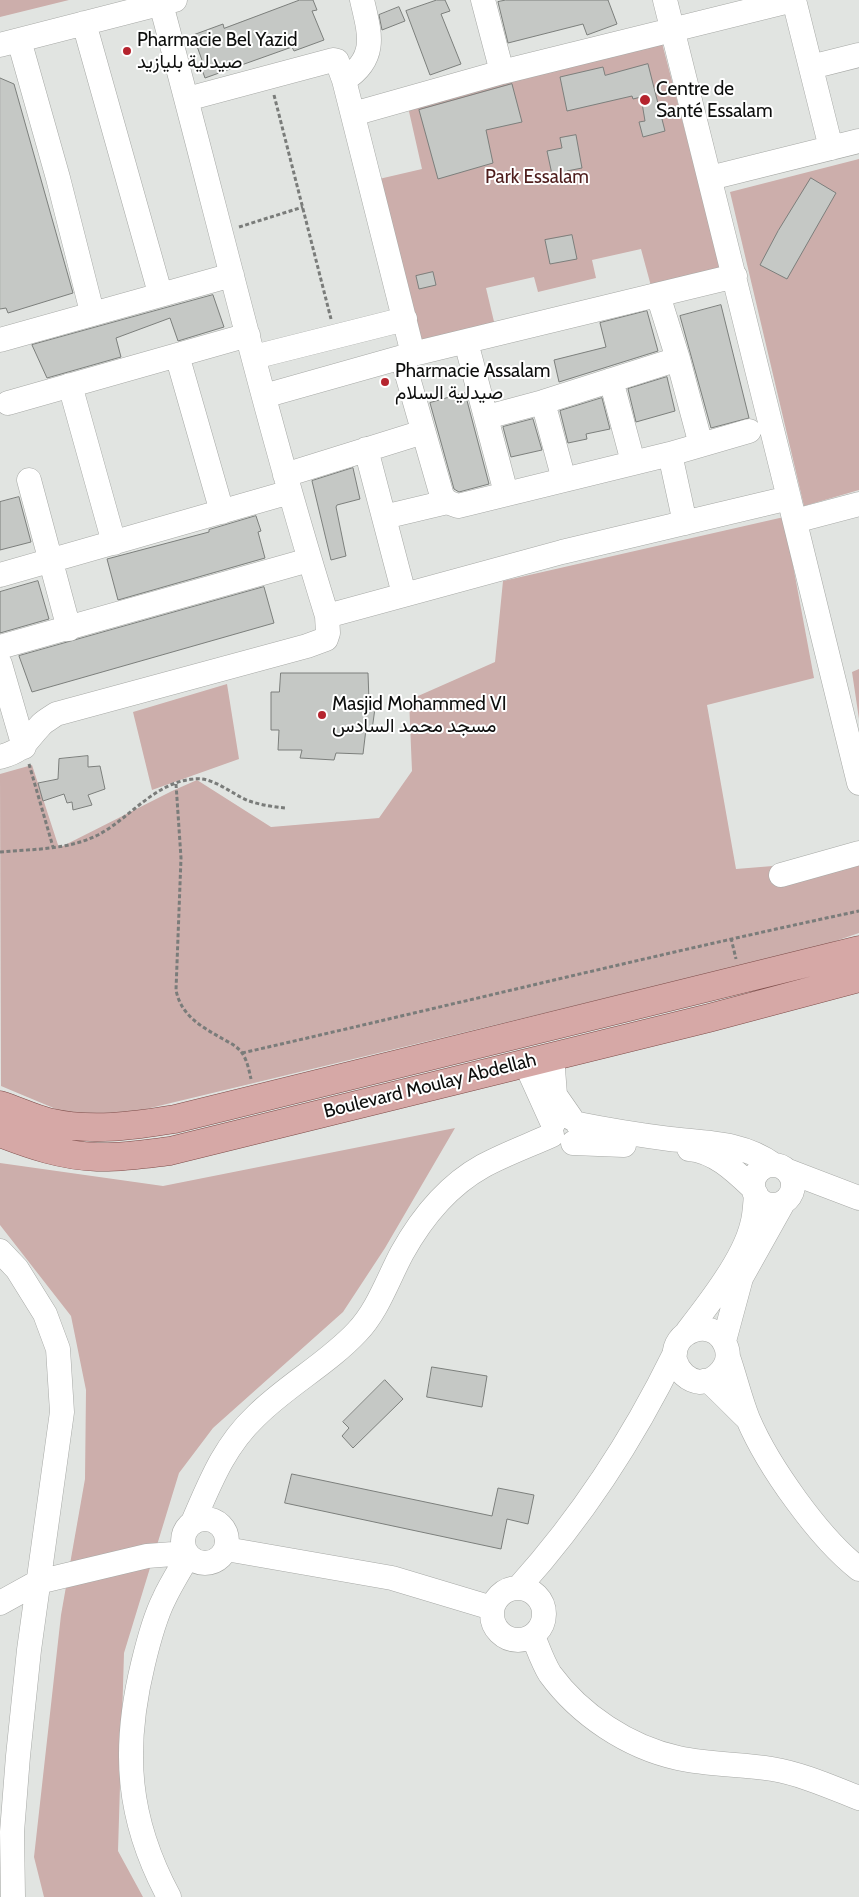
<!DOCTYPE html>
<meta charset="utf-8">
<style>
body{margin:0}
canvas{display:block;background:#e1e4e1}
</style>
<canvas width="859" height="1897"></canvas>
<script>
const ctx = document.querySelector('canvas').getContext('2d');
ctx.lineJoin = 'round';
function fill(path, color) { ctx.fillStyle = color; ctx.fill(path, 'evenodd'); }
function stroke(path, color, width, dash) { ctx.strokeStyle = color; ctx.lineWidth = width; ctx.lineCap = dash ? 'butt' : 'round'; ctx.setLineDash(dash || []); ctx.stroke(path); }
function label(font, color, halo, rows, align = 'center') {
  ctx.font = font + ' Cabin,Vazirmatn,sans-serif'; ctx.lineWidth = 4; ctx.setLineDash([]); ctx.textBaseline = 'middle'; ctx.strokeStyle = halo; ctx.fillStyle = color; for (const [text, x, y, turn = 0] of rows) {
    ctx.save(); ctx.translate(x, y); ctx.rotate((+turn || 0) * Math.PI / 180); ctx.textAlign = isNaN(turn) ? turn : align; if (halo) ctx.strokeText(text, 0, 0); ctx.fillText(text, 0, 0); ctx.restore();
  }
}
fill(new Path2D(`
 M0,0h69l-69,17z
 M662,43l59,225 -70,18 -10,-37 -49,11 4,18 -58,14 -4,-15 -48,11 10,42 -75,18 -42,-169 43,-10 -14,-62z
 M859,159v331l-55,16 -74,-314z
 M784,517l30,161 -107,27 29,164 123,-10v74l-41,14 -701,169 -42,1 -74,-31 -1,-312 32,-9 27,83 113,-57 25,-11 74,47 108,-9 33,-47 -3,-71 86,-38 8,-81z
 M859,669v50l-7,-47z
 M227,684l12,75 -87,31 -19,-78z
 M455,1128l-70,120 -42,64 -130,116 -34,45 -55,180 -6,198 25,46h-99l-10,-40 27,-242 24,-136 1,-89 -15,-74 -71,-91v-62l163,23z`), '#ccaeab');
const building = new Path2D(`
 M300,0h13l4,10 -5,1 12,29 -30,11 -2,-4 -87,31 -5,-14 3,-1 -10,-28 30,-11 1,4z
 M437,0h8l5,11 -9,3 20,50 -31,11 -24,-64z
 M506,0h102l9,24 -30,11 -4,-11 -75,19 -10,-41z
 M399,7l6,14 -23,9 -3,-15z
 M648,64l17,67 -22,6 -4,-15 6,-1 -4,-24 -8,2 -1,-3 -65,15 -7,-34 43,-10 2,8z
 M0,78l14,6 59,209 -65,20 -2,-5 -6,1z
 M512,84l10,38 -36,8 7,33 -55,16 -19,-69z
 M576,135l6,33 -15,3 1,6 -15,2 -6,-28 15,-3 -2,-10z
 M811,178l25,15 -49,86 -27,-14 18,-34z
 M572,235l5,24 -27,5 -5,-24z
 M433,272l3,13 -17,4 -3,-13z
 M213,295l11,32 -46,14 -8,-23 -54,20 5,19 -74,21 -15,-33z
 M721,305l28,113 -38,10 -31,-112z
 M647,311l11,40 -99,31 -5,-22 52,-13 -6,-24z
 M667,377l8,34 -39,11 -8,-33z
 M465,393l24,91 -30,8 -5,-3 -24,-86z
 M602,398l8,31 -24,5 1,5 -19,4 -8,-32z
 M533,419l9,31 -31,7 -8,-30z
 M353,468l7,31 -23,6 -1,2 10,49 -15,4 -19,-79z
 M19,497l12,45 -31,8v-48z
 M256,516l5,15 -3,1 7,26 -147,42 -11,-41 102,-27v-2z
 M38,581l11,38 -49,14v-41z
 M264,587l10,36 -242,69 -13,-36z
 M281,673h87l1,28h7l-4,29 -6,-1 -3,25 -27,-1 -2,7 -34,-2 2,-8h-24l1,-20h-8v-38h8z
 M88,756v11l12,-1 5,23 -17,6 4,10 -19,5 -1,-8 -5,1 -3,-9 -21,7 -5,-18 20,-4 1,-20z
 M432,1367l55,9 -5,31 -55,-10z
 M385,1380l18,19 -50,49 -11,-12 7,-8 -6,-6z
 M292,1474l200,42 6,-28 36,7 -6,29 -21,-5 -6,30 -216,-46z`);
fill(building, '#c5c8c5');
stroke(building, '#7c7f7c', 1);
const minor = new Path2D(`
 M483,0l19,72
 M794,0l37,148
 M84,23l76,270
 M19,40l39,138 34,134
 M0,45l175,-45
 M811,67l48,-12
 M344,80c34,-22 26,-46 18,-80
 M187,99l146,-39 4,1 7,19 69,274
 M353,114l149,-42 291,-72
 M710,178l149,-37
 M658,295l20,64 23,86
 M0,340l232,-65
 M466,342l40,151
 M177,355l45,157
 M254,357l151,-38
 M402,357l40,139 5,6 11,4 212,-52 79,-23
 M611,380l22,82
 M70,385l44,158
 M264,396l149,-42 322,-78
 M543,402l21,78
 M8,403l240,-68
 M487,417l56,-15 135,-43
 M366,449l38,145
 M670,454l15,69
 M285,475l138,-43
 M29,480l40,149
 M789,498l70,285
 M384,517l63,-15
 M795,521l64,-17
 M0,575l290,-83
 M327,616l235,-64 227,-54 -124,-498
 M0,647l309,-87
 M0,664l24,83
 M0,757c25,-7 24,-14 40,-31 4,-5 11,-8 16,-12l251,-68 19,-7 2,-6 -1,-17c-63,-202 -111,-408 -166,-612
 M781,875l78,-22
 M552,1056l3,39 16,23
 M525,1062l28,62
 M578,1124c30,6 61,11 92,15 37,4 72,3 104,26
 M573,1143l51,2
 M689,1149c26,2 47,23 64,39
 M753 1185a20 20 0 1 1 40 0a20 20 0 1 1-40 0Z
 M788,1171l71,27
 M0,1251l17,18 28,45 13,35 4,63 -33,238 -11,106 -6,76 1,65
 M687,1332c21,-27 57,-73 65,-107 3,-10 3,-20 4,-31
 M724,1341l17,-63 42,-75
 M728,1357c7,20 12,42 20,62 20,47 71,119 111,150
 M708,1381c14,-6 25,-21 17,-37 -12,-28 -55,-14 -50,16 3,11 13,21 25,22 2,0 5,-2 7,-1 6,2 33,31 40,37
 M183 1541a22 22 0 1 1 44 0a22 22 0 1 1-44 0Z
 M193,1522c17,-39 31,-76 63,-106 31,-31 71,-52 101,-84 21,-22 31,-53 45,-79 20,-36 45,-67 81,-87 22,-12 47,-21 69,-31
 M226,1549l166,29 100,30
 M519,1587c64,-71 114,-148 156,-234
 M492 1614a26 26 0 1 1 52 0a26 26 0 1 1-52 0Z
 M0,1603l38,-21 109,-26 39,-3
 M533,1636c5,12 10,27 17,38 30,41 78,73 128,84 31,7 63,6 94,11 30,5 59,18 87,29
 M169,1897c-42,-78 -47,-147 -26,-233 5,-21 11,-45 21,-65 7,-15 16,-29 24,-43`);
const major = new Path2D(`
 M0,1105c16,5 32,13 48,17 43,10 84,4 127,-3l684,-169
 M0,1133c31,12 63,23 97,24 24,1 49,-3 73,-6l539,-133 150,-40`);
stroke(minor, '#a7a9a6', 25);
stroke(major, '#7d4c49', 29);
stroke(new Path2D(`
 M274,95l57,224
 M239,227l64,-20
 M29,764l24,83
 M176,784l5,74 -5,132c5,26 26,37 47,49 7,4 14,7 19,14 5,7 7,17 9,26
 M0,852c33,-3 68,-2 98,-17 32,-17 56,-52 95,-56 20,-3 38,15 56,22 12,4 25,6 37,7
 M731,938l5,21
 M242,1053c206,-47 411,-98 617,-142`), '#7a7c7a', 3, [4, 2.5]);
stroke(minor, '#fff', 24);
stroke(major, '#d6a8a6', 28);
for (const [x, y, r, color] of [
 [127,51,5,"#b5242e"],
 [645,100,6,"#b5242e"],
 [385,382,5,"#b5242e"],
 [322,715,5,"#b5242e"]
]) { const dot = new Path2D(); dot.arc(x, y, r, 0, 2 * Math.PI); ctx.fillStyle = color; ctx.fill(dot); stroke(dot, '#fff', 2); }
label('19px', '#0d0e0d', '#fff', [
 ["Pharmacie Bel Yazid",137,40],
 ["صيدلية بليازيد",137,62],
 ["Centre de",656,89],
 ["Santé Essalam",656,111],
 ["Pharmacie Assalam",395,371],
 ["صيدلية السلام",395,393],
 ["Masjid Mohammed VI",332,704],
 ["مسجد محمد السادس",332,726]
], 'left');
label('19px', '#4e1d1c', '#fff', [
 ["Park Essalam",537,177]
]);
label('19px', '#0d0e0d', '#fff', [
 ["Boulevard Moulay Abdellah",430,1086,-14]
]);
</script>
